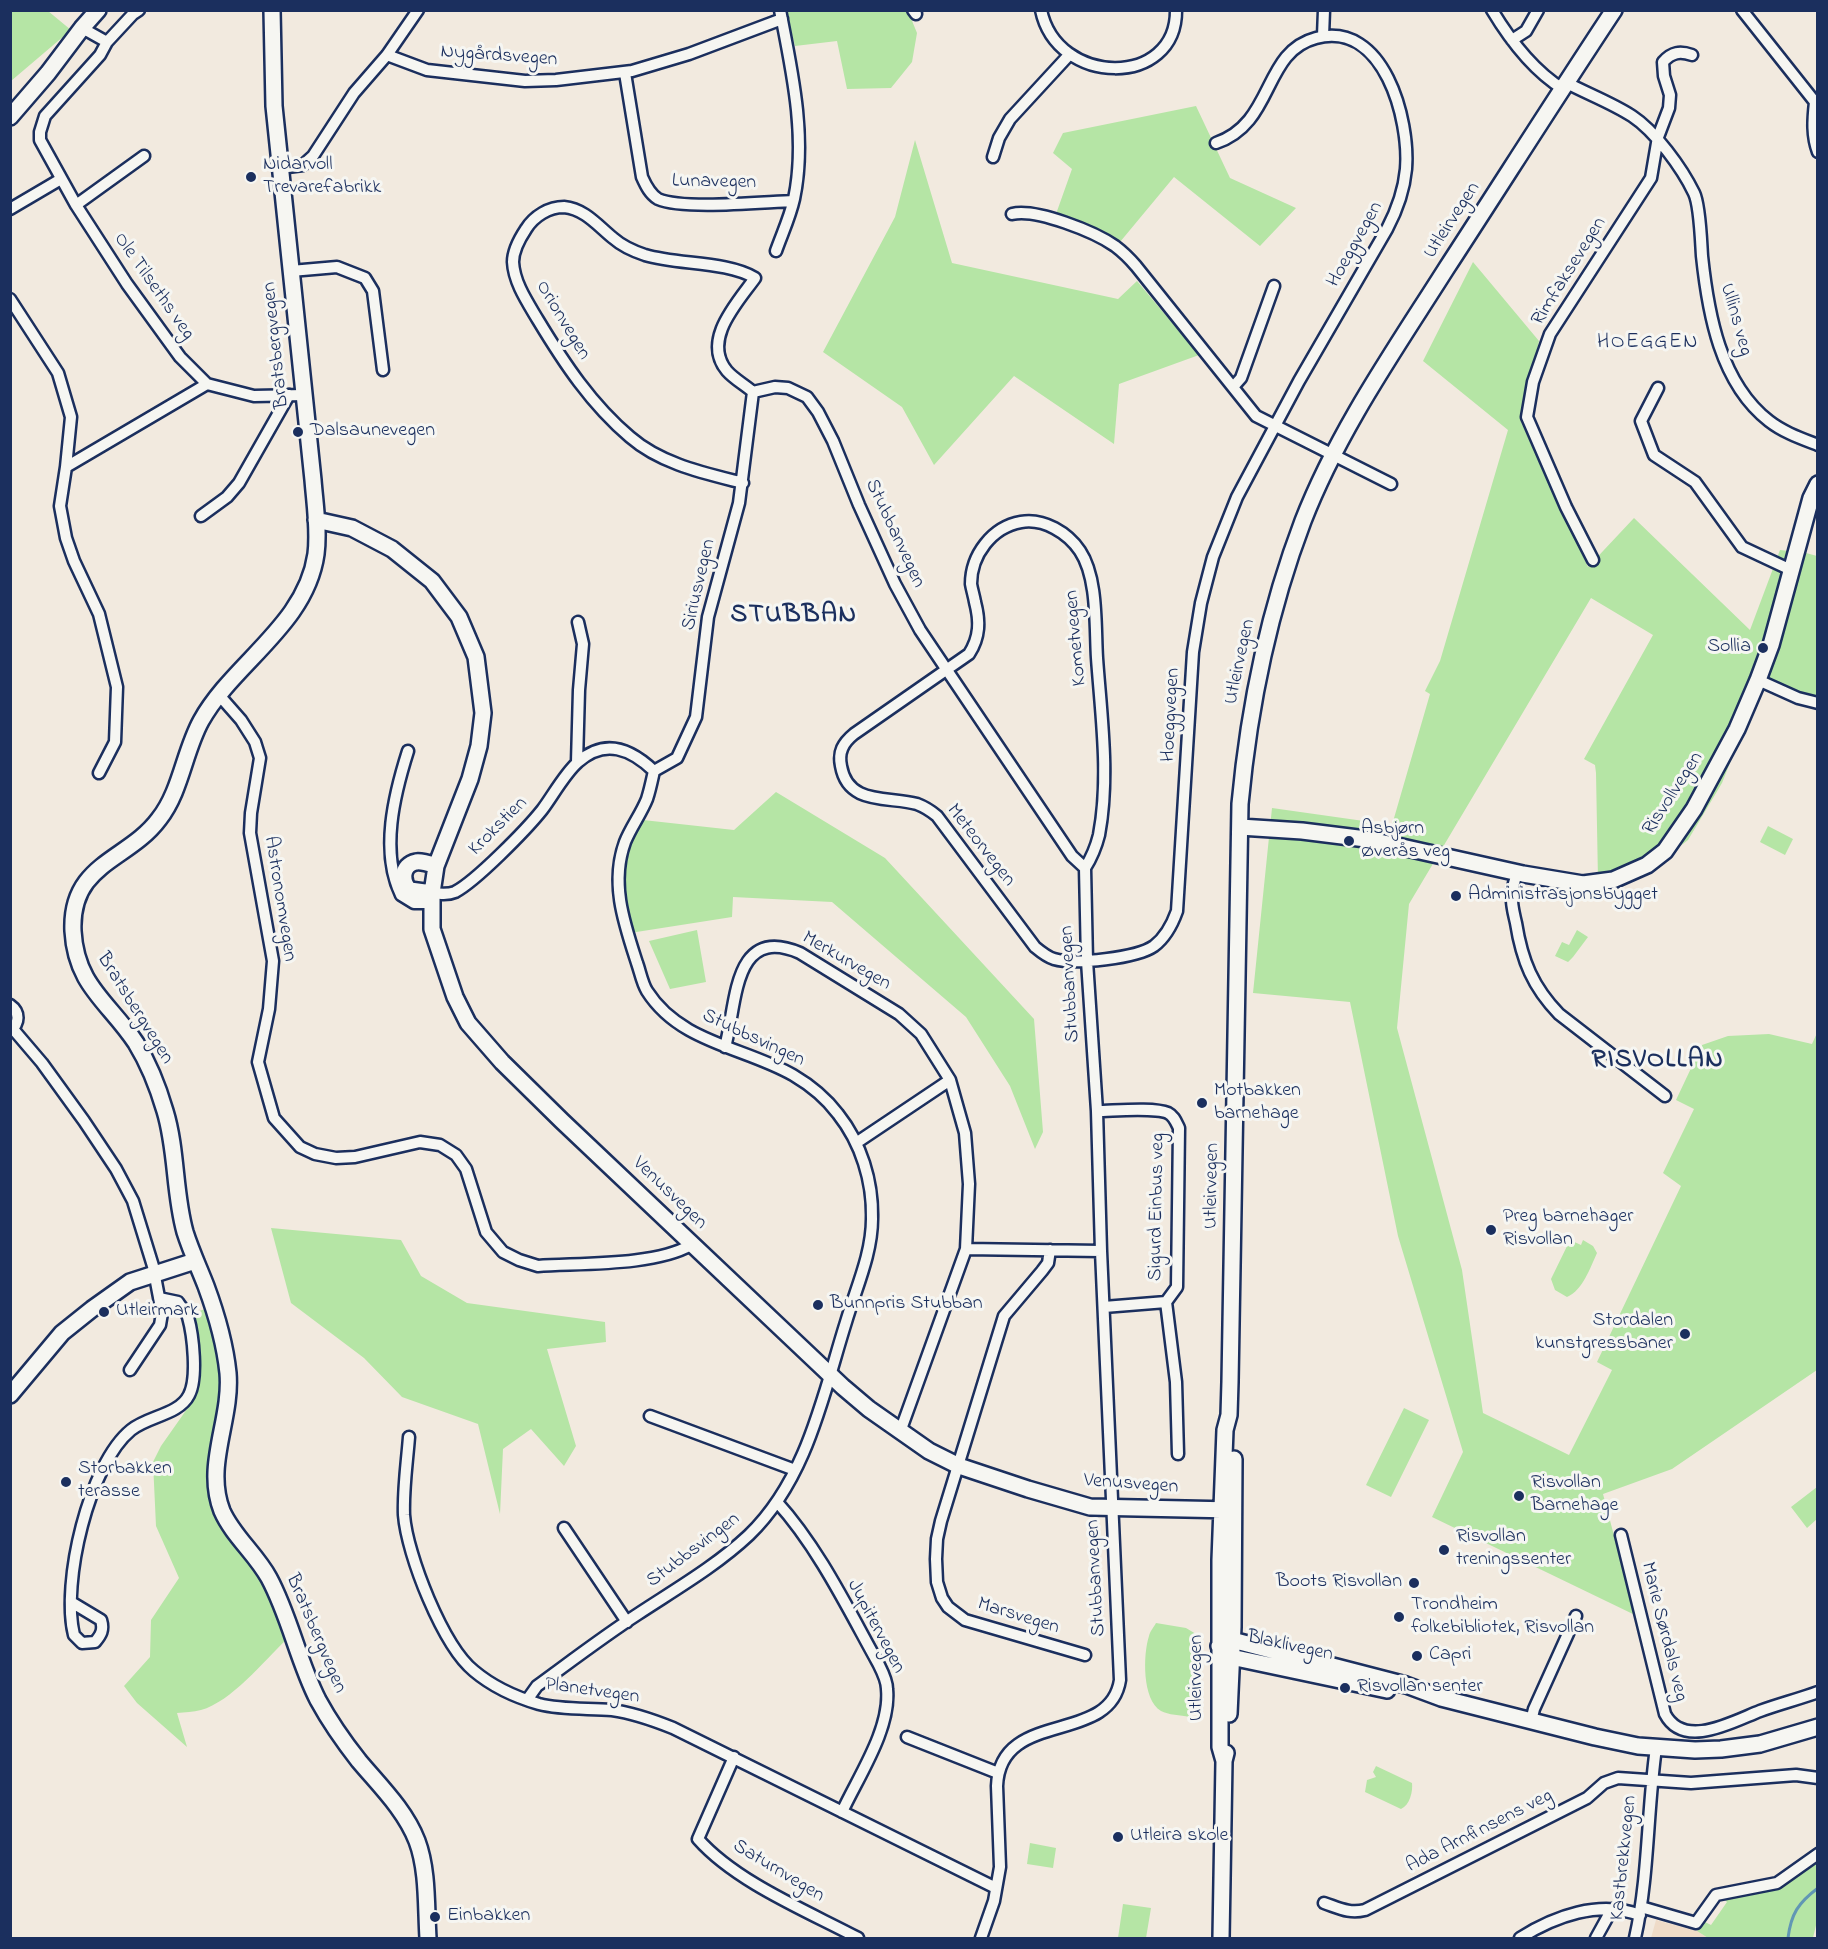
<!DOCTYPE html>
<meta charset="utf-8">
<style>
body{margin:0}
#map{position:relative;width:1828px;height:1949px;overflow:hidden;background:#f2eadf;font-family:"Indie Flower",sans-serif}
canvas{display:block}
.frame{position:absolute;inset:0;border:12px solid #1b2f5e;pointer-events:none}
</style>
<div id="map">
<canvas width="1828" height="1949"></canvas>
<div class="frame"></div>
</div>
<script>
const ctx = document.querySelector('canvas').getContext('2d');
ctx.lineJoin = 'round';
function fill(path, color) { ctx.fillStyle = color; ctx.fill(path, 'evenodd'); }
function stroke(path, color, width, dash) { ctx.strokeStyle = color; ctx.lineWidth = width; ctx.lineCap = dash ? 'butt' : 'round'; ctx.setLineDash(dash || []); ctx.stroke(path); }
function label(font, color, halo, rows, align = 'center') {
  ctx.font = font + ' "Indie Flower",sans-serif'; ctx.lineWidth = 6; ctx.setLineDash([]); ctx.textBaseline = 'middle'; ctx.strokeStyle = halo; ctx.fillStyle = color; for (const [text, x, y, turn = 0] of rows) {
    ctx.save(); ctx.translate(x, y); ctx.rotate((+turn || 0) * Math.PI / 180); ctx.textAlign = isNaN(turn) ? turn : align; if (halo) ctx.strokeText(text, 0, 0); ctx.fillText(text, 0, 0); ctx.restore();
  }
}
fill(new Path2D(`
 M1656,1920l41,11 11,7h-57z`), '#eedbc8');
fill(new Path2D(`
 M11,11h37l23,19 -60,51z
 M786,11h122l9,22 -5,29 -21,26 -44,1 -10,-48 -42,5z
 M1196,106l34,72 66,30 -36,38 -86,-69 -54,65 -64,-28 16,-45 -19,-16 10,-20z
 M915,140l37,123 166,36 19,-18 62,74 -80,29 -5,60 -100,-68 -80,89 -32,-58 -79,-55 72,-135z
 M1473,262l66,79 -18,81 67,145 46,-49 116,112 30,-80 26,3 11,3v148l-56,-20 -39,99 -34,57 -37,29 -53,11 -2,-107 -1,-8 -11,-6 69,-124 -62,-37 -182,306 -12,124 65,242 21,143 86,42 43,-85 -15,-8 84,-176 -18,-13 31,-64 -18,-9 26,-55 26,-9 41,-2 43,10 5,-11v337l-145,99 -69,25 32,121 -203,-98 31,-65 -65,-216 -48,-234 -97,-9 19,-185 120,17 38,-131 -5,-3 15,-30 68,-231 -85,-69z
 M776,792l109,66 149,161 9,113 -8,17 -25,-63 -44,-69 -134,-115 -99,-5 -1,20 -102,16 -6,-41 4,-45 15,-27 91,10z
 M1768,826l25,13 -8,16 -25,-13z
 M697,930l9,52 -36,7 -21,-48z
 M1577,930l11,7 -15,20 -5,5 -13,-6 7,-14 7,3z
 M271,1228l130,12 20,36 46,27 138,19 1,20 -59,7 29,97 -12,20 -33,-37 -28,20 -3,65 -22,-90 -76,-27 -38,-39 -73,-55z
 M1570,1240l11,5 2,-5 10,6 4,7c-7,15 -14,37 -30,44l-12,-7 -4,-11z
 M205,1309l11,33 5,51 -14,74 3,29 55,89 22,54c-23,22 -56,63 -86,71 -8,2 -16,2 -24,3l10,34 -50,-44 -13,-17 26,-29 1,-37 28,-42 -23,-52 -3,-64 8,-16 33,-47 2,-37 -5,-48z
 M1404,1408l25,12 -38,77 -25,-12z
 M1817,1487v32l-10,9 -16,-21z
 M1156,1623l30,5 10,6 -2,71 -5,12c-8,-2 -21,-2 -28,-6 -19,-11 -18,-57 -12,-75 1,-5 5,-9 7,-13z
 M1376,1766l36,17c1,8 -2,22 -11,26l-36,-17 2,-12 9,-3 -3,-5z
 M1030,1843l26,5 -3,20 -26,-4z
 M1817,1859v62l-4,17h-105l-11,-7 8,-9 6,3 16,-23 -5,-5 42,-5 16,-5z
 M1123,1904l28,4 -5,30h-28z`), '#b5e5a5');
stroke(new Path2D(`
 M1788,1938c3,-24 10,-35 30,-50`), '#6197b4', 3);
const street = new Path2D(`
 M913,10l3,4
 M1041,10c16,77 136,78 135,0
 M1492,10c18,30 42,61 71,79
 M1742,10l73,92c-2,18 -3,34 3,50
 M82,28l25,14 -7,13 -55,61 -5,16v8l36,65 51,79 53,73 27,27 47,12 50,-1
 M1323,36l1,-26
 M1512,40l14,-9 12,-21
 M107,42l26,-28 6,-4
 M387,55l40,15 98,11 31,-1 76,-9 57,-17 93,-35
 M625,73l17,104c4,9 8,17 16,22 25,11 105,3 135,2
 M1567,83c21,11 45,20 65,33 23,15 50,52 62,77 6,12 7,48 8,63 6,57 18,127 67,165 14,11 31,17 49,24
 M993,157l6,-19 11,-19 59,-64
 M280,168l23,-3 10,-9 41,-63 33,-38 31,-45
 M76,205l68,-49
 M10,209l51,-30
 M1012,214c24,-6 83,18 103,32 8,6 15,13 21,20l120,150 135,68
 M776,251c6,-17 14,-34 18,-52 13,-61 -2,-128 -14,-189
 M291,271l46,-4 28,11 8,13 10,79
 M10,299l48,74 13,44 -5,50 -6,39 6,32 8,23 25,53 18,73 -2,55 -16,31
 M1233,387l8,-9 33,-92
 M1658,388l-17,33 13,34 41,27 47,65 49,23
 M753,392l22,-5 13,1 19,9 11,15 15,29 26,64 36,79 25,46 152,226 13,12 2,93 10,150 4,140 19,429c-10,66 -120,28 -123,106l3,81 -6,34 -13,37
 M66,467l141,-83
 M743,483c-39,-10 -82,-19 -113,-46 -39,-33 -66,-74 -92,-117 -10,-17 -24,-37 -25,-58 0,-11 7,-24 13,-33 8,-13 23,-22 38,-22 21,2 34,19 49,31 9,8 20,13 32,17 33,10 81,6 110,23 -17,24 -54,62 -28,93 7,8 18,14 26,21
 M201,516l26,-19 12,-14 50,-88
 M1593,560l-27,-53 -39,-90 6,-35 17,-48 101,-156 7,-41 11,-29 1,-13 -6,-19 -1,-14c9,-10 17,-11 29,-7
 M1758,680l40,18 20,5
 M219,695l22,25 14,22 5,16 -9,55 -1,20 23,128 -4,48 -11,53 16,56 26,29 15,7 21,4 19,-1 65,-15 20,3 16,10 10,14 20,63 17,20 16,8 19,6c43,-3 116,0 153,-21
 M408,751c-14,44 -28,101 -7,144l13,8h18
 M577,762l2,-72 4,-46 -5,-22
 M654,771l23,-13 19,-41 12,-100 31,-114 14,-111
 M1085,868c7,-11 11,-21 14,-33 11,-58 2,-120 -2,-177 -2,-32 1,-80 -17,-107 -12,-18 -36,-33 -59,-29 -29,5 -50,33 -50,62 1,6 3,12 4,18 5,19 5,35 -6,52l-115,80c-11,9 -16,18 -13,32 7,40 48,30 76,38 8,3 14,7 20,12l98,131c6,5 12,10 19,12 21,6 83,-1 100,-13 12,-9 18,-21 23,-35l16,-259 8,-49 12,-46 24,-60 62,-116 88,-152c10,-19 17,-38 19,-60 4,-49 -22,-149 -90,-131 -54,14 -41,85 -100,105
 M1517,873c-2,7 -5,15 -5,22 -1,9 2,19 4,28 6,38 17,64 43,91l106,82
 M432,893c8,1 16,2 23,-1 21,-11 71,-62 87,-82 10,-13 23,-37 36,-48 27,-24 53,-13 76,9 -2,9 -4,19 -7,28 -6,15 -16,28 -22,43 -15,41 -1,81 12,121 3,8 5,20 10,28 33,52 97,56 146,84 17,10 33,23 45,39 23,29 35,67 34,105 0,35 -16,69 -26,103 -23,73 -39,157 -97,213 -33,31 -73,54 -111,79 -34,22 -68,48 -101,72l-10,14
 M10,1005c10,7 10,18 0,26
 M13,1029l29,34 42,58 32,48 17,32 20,65 9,47 -2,12 -30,45
 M725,1047c12,-42 7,-123 75,-94l99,61 22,20 29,46 15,53 4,51 -3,65 -66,183
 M1097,1111c16,0 57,-4 71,2 6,3 8,9 11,15l-2,159 -11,15 -62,5
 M856,1143l94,-63
 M966,1249l135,2
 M1050,1250l-2,13 -6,8 -38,45 -63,205 -4,18 -1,20 1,23 5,16 6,9 17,13 120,35
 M1166,1302l10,80 2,72
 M650,1416l145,54
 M409,1437c-2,26 -6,52 -5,78 3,40 39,131 70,156 19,16 41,26 65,33 23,6 49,4 73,6 22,3 41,10 61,18l323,160
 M777,1502c41,45 71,107 101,161 4,8 9,17 9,26 4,40 -29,88 -45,123
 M564,1528l63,94
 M1621,1535l44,179c19,36 69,7 95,-3 19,-7 39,-12 58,-19
 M71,1602l30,18c3,10 0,15 -6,22l-13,1 -8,-8c-13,-52 15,-171 57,-205 17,-14 48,-15 58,-35 9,-17 4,-60 -1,-78 -2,-5 -7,-10 -10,-15l-19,-4
 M1531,1721l3,-12 42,-93
 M907,1737l91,36
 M734,1757l-36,82c38,43 109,72 160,99
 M1324,1903c15,5 25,11 41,7l222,-112 17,-15 14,-5 73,5 105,-8 22,3
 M1641,1907l55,16 20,-28 61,-12 41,-29
 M1520,1938c35,-22 79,-38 120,-23
 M1596,1938l16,-29
 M1635,1938c14,-62 12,-127 21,-190`);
const secondary = new Path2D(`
 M272,10l2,96 39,374c2,25 6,50 3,74 -10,71 -83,109 -115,167 -17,31 -20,70 -42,98 -31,42 -89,44 -86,112 3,55 36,71 63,112 13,21 22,44 29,68 12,39 9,82 20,121 6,19 14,36 21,54 10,27 19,58 22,87 4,47 -24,92 -6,138 11,25 34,43 47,67 21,39 29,83 49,122 12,22 26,42 41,61 21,25 46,49 58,80 11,29 9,66 11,97
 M10,117l38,-44 34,-45 16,-18
 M316,520l36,8 40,21 40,32 27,36 17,40 7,56 -4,33 -9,33 -34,87 -4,27v36l23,68 13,26 34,39 60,59 281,266 26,22 60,42 30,15 69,23 62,18 143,3
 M1240,827l62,4 64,8 157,35 60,10 30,-4 34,-15 18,-14 29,-42 43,-80 21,-49 13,-35 40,-147 7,-14
 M432,893l-22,-3c-9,-8 -9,-25 6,-28 6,-1 14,2 20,4
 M10,1395l52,-62 30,-24 38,-27 65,-21
 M1219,1646l13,-6 174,45 35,13 154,39 43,9 57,4 26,-1 39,-5 58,-17
 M1225,1651l6,6 156,33
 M1229,1714l4,-87 1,-168
 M1224,1761l-4,-14v-187l5,-130 4,-15 1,-33 10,-578c9,-97 28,-191 63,-283 35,-90 91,-170 143,-252 56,-86 111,-173 168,-259
 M1221,1938l3,-177 2,-8`);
stroke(street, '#1b2f5e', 15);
stroke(secondary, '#1b2f5e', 20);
stroke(street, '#f6f6f2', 10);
stroke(secondary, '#f6f6f2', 15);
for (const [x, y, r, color] of [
 [251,177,6,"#1b2f5e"],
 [298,432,6,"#1b2f5e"],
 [1763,648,6,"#1b2f5e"],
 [1349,841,6,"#1b2f5e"],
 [1456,896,6,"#1b2f5e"],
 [1202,1103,6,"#1b2f5e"],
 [1491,1230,6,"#1b2f5e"],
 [818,1305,6,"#1b2f5e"],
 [104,1312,6,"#1b2f5e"],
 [1685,1334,6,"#1b2f5e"],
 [66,1482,6,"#1b2f5e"],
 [1519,1496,6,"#1b2f5e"],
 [1444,1550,6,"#1b2f5e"],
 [1414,1583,6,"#1b2f5e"],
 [1399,1617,6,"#1b2f5e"],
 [1417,1656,6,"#1b2f5e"],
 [1345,1688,6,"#1b2f5e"],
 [1118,1837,6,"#1b2f5e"],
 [435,1917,6,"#1b2f5e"]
]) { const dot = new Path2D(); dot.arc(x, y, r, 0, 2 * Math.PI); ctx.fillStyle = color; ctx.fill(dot); stroke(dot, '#f6f6f2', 2); }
label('20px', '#1b2f5e', '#f6f6f2', [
 ["Nygårdsvegen",499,57,4],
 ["Lunavegen",714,183,1],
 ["Utleirvegen",1453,221,-57],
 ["Hoeggvegen",1356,245,-61],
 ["Rimfaksevegen",1570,272,-58],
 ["Ole Tilseths veg",153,287,55],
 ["Ullins veg",1735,320,74],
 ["Orionvegen",562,321,59],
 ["Bratsbergvegen",277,345,-96],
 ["Stubbanvegen",894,534,65],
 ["Siriusvegen",700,585,-77],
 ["Kometvegen",1077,638,-95],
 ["Utleirvegen",1241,662,-78],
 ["Hoeggvegen",1172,715,-87],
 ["Risvollvegen",1674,794,-57],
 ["Krokstien",499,827,-45],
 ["Meteorvegen",980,846,52],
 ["Astronomvegen",279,899,81],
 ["Merkurvegen",846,962,30],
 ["Stubbanvegen",1071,984,-93],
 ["Bratsbergvegen",134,1009,58],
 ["Stubbsvingen",753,1039,25],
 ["Utleirvegen",1213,1186,-89],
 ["Venusvegen",669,1194,44],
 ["Sigurd Einbus veg",1158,1207,-89],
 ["Venusvegen",1131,1485,4],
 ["Stubbsvingen",694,1551,-37],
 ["Stubbanvegen",1097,1578,-93],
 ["Marsvegen",1018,1617,17],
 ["Jupitervegen",875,1627,62],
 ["Marie Sørdals veg",1663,1632,76],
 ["Bratsbergvegen",315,1634,67],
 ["Blaklivegen",1290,1647,12],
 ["Utleirvegen",1198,1678,-90],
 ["Planetvegen",592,1692,8],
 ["Ada Arnfinsens veg",1480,1832,-27],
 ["Kastbrekkvegen",1625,1858,-84],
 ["Saturnvegen",778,1872,31]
]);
label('20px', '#1b2f5e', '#f6f6f2', [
 ["Nidarvoll",263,166],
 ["Trevarefabrikk",263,189],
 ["Dalsaunevegen",310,432],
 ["Sollia",1751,648,"right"],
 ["Asbjørn",1361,830],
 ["Øverås veg",1361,853],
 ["Administrasjonsbygget",1468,896],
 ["Motbakken",1214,1092],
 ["barnehage",1214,1115],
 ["Preg barnehager",1503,1218],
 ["Risvollan",1503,1241],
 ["Bunnpris Stubban",830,1305],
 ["Utleirmark",116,1312],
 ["Stordalen",1673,1322,"right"],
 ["kunstgressbaner",1673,1345,"right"],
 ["Storbakken",78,1470],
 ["terasse",78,1493],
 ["Risvollan",1531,1484],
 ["Barnehage",1531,1507],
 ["Risvollan",1456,1538],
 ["treningssenter",1456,1561],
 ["Boots Risvollan",1402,1583,"right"],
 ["Trondheim",1411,1606],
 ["folkebibliotek, Risvollan",1411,1629],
 ["Capri",1429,1656],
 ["Risvollan senter",1357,1688],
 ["Utleira skole",1130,1837],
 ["Einbakken",447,1917]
], 'left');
ctx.letterSpacing = '1.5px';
label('21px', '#1b2f5e', '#f6f6f2', [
 ["HOEGGEN",1648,344]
]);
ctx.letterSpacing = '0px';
ctx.letterSpacing = '1.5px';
label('bold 26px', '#1b2f5e', '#f6f6f2', [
 ["STUBBAN",794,617],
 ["RISVOLLAN",1658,1062]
]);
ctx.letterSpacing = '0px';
</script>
